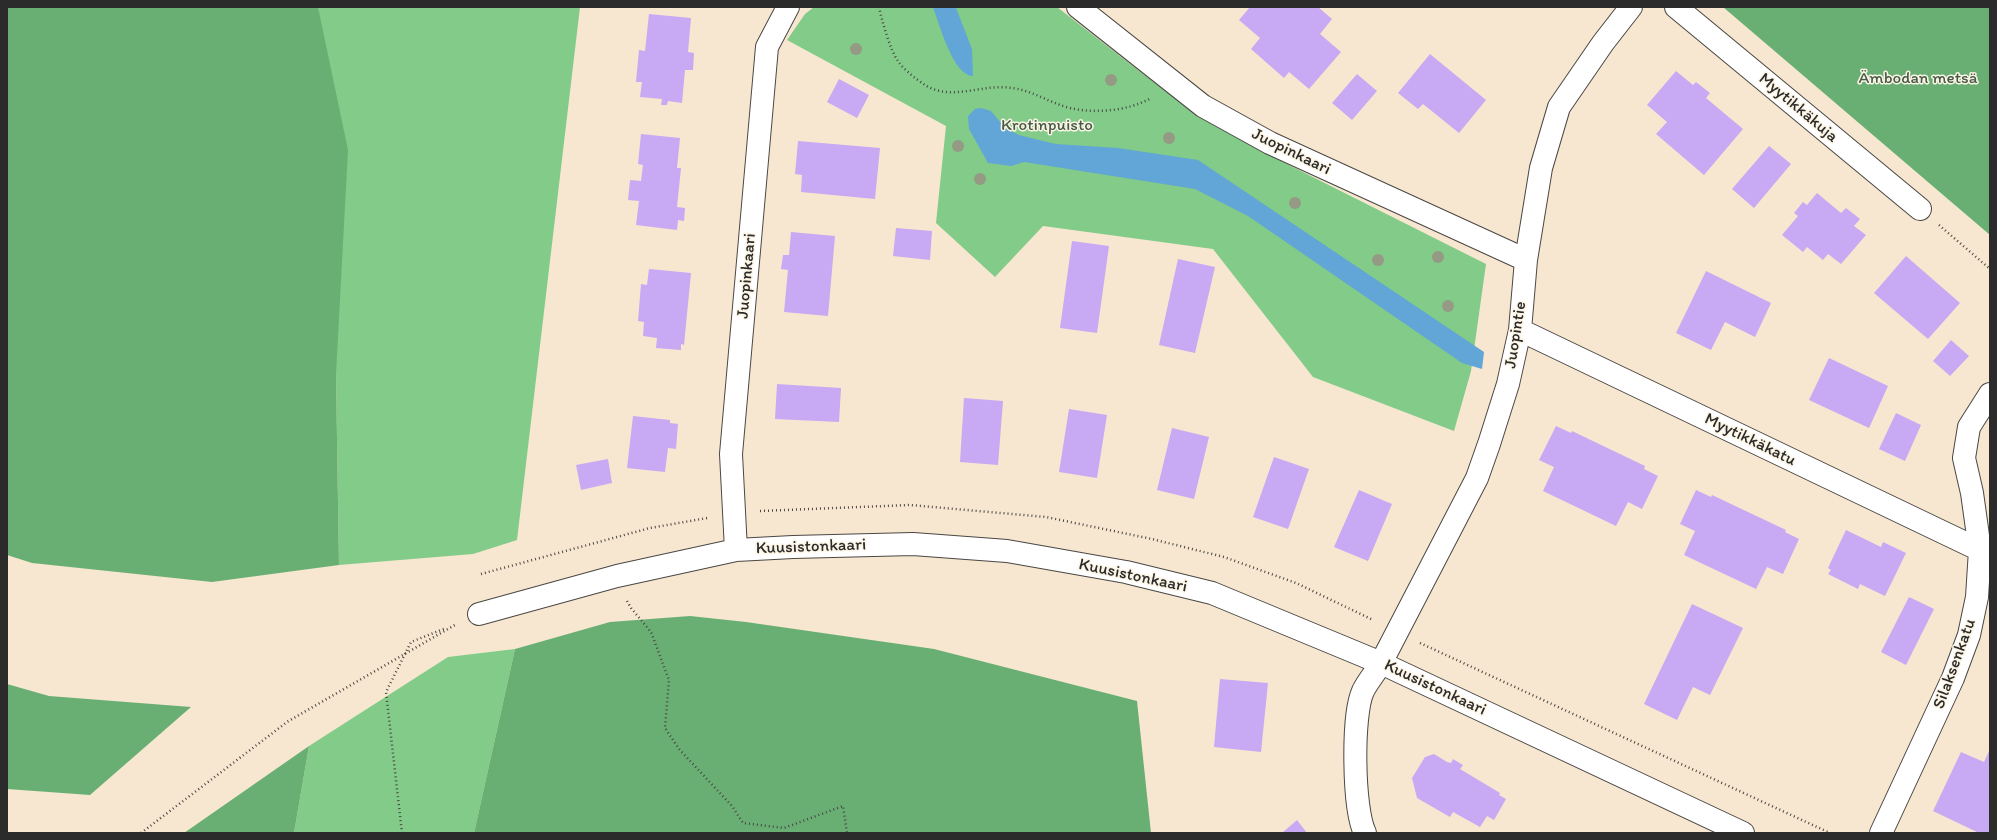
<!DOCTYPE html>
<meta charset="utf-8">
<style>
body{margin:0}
#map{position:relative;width:1997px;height:840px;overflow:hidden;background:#f7e7d0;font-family:Itim,sans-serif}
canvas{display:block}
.frame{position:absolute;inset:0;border:8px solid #2b2b2b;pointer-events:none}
</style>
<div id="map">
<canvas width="1997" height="840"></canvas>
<div class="frame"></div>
</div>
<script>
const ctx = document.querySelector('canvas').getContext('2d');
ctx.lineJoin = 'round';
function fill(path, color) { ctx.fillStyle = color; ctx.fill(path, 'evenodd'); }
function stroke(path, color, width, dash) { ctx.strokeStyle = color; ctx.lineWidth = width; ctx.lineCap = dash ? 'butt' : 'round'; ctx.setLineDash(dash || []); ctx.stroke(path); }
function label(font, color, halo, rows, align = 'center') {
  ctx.font = font + ' Itim,sans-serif'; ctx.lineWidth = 3; ctx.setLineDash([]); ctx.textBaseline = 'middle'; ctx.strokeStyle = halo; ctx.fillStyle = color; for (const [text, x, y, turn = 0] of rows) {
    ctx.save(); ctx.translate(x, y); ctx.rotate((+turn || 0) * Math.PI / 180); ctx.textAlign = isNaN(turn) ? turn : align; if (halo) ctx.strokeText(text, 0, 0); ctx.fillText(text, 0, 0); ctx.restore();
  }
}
fill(new Path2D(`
 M318,7h262l-63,533 -44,14 -134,11 -3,-191z
 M814,7h243l140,109 58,32 231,116 -15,107 -17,60 -141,-54 -100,-128 -170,-23 -48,51 -59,-54 10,-97 -159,-86 18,-26z
 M515,649l-41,184h-180l15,-87 139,-89z`), '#82cb88');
fill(new Path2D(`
 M7,7h311l30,143 -12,224 3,191 -127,17 -180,-19 -25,-8z
 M1723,7h267v228z
 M690,616l56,6 188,27 203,52 14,132h-677l41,-184 95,-27z
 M7,684l42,12 142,11 -101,88 -83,-6z
 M309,746l-15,87h-110z`), '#69af74');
fill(new Path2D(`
 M933,7l23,1 16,41 1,27c-20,0 -34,-53 -40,-69z
 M981,108l10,3 14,17 14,7 24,6 13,3 62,4 80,12 286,192 -2,17 -20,-6 -214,-147 -53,-27 -171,-27 -13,4 -23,-3 -19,-34 -1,-13 7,-7z`), '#61a6d6');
fill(new Path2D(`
 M1250,7h68l14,12 -12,15 21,18 -32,37 -20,-17 -5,6 -33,-29 9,-11 -21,-18z
 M649,14l42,4 -3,34 6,1 -1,17h-8l-3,33 -14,-2 -1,4h-6l1,-6 -22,-2 2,-15h-6l3,-32 6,1z
 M1430,54l56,46 -27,33 -36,-29 -5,5 -20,-16z
 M1676,71l17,14 3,-3 14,11 -4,5 37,31 -39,46 -48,-41 11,-12 -20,-17z
 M1357,74l20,17 -25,29 -20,-17z
 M839,79l30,16 -12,23 -30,-16z
 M641,134l39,4 -3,30h4l-4,39 8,1 -1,13 -6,-1 -1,10 -41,-5 3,-24 -11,-1 2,-20 11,1 2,-16 -5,-1z
 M798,141l82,7 -5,51 -74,-7 1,-17 -7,-1z
 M1769,146l22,18 -37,44 -22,-19z
 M1817,193l24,20 5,-5 14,11 -6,7 12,9 -25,29 -13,-10 -5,6 -16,-13 -4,5 -21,-17 16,-19 -4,-3 9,-11 4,3z
 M896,228l36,3 -2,29 -37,-4z
 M791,232l44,4 -7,80 -44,-4 4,-42 -7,-1 2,-14h6z
 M1072,241l37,5 -12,87 -37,-5z
 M1906,256l54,47 -32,36 -54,-46z
 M1178,259l37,8 -20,86 -36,-8z
 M649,269l42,4 -7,72 -3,-1v6l-25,-2 1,-10 -14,-2 1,-14 -6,-1 3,-37 6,1z
 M1706,271l65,32 -16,34 -30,-15 -14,28 -35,-17z
 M1951,340l18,16 -19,20 -17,-15z
 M1829,358l59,28 -19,42 -60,-28z
 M777,384l64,4 -2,34 -64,-3z
 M964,398l39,3 -5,64 -38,-3z
 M1069,409l38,6 -10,63 -38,-6z
 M1896,413l25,12 -16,36 -26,-12z
 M633,416l37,4v3l8,1 -2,25 -8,-1 -3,24 -38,-4z
 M1556,426l15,7 1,-2 73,35 -1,3 14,7 -16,33 -14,-7 -12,24 -73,-35 11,-24 -15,-7z
 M1172,428l37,9 -15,62 -37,-9z
 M1274,457l35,12 -21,60 -35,-12z
 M608,459l4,24 -31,7 -5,-25z
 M1359,490l33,14 -24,57 -34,-14z
 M1696,490l15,7 1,-2 74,35 -1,2 14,7 -16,35 -16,-7 -11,22 -72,-34 11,-24 -15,-7z
 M1846,530l35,17 2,-5 23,11 -21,43 -25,-12 -2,5 -30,-15 3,-4 -3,-2z
 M1909,597l25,12 -28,56 -25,-13z
 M1692,604l51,24 -33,67 -17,-8 -16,33 -33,-16z
 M1220,679l48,4 -7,69 -47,-5z
 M1990,749v84h-11l-46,-22 28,-59 23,10z
 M1434,754l13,8 4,1 2,-4 10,6 -3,4 40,24 -1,2 7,4 -12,21 -7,-4 -7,11 -27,-15 -3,5 -33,-19 -5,-20 13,-21z
 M1297,820l10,13h-25z`), '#c8a9f3');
const minor = new Path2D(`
 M1078,7l125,99 67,37 256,117
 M1676,7l244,202
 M1520,330l460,220
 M736,550l-5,-96 36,-407 21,-40
 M479,614l138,-38 119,-26 57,-3 120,-3 94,7 119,21 86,21 169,70 362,170
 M1365,833c-12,-24 -13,-118 -2,-142 5,-10 13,-19 18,-28l96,-185 12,-34 19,-60 12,-54 6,-70 15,-92 18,-61 44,-64 28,-36
 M1881,833l72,-155 16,-43 8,-38 3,-47 -8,-57 -8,-35 5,-31 21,-33`);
stroke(minor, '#4a4744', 24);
stroke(new Path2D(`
 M879,7c3,14 11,43 19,54 6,9 18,18 27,24 27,17 58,-2 87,3 17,2 32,11 48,17 27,10 67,7 91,-7
 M1939,225l51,44
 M760,511l150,-6 136,12 106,22 72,18 72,26 77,37
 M481,574l169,-46 57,-10
 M627,601l4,7 20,24 18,48 -4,48 14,21 53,57 11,17 41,5 59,-22 4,27
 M1420,643l410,190
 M141,833l146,-111 168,-97
 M402,833l-16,-141 25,-50 35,-14`), '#4a4744', 2.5, [1, 3]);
stroke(minor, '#fff', 22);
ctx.fillStyle = '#959a85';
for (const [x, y] of [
 [856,49],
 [1111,80],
 [1169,138],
 [958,146],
 [980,179],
 [1295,203],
 [1438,257],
 [1378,260],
 [1448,306]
]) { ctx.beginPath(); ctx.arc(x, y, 6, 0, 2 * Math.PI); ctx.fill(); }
label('17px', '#455b47', '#fcf5e5', [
 ["Ämbodan metsä",1918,79],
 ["Krotinpuisto",1047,126]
]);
label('17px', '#2b2b2b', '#fcf5e5', [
 ["Myytikkäkuja",1798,108,40],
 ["Juopinkaari",1291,152,26],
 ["Juopinkaari",747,276,-85],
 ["Juopintie",1516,335,-81],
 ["Myytikkäkatu",1750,440,26],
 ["Kuusistonkaari",811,547,-2],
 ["Kuusistonkaari",1133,576,12],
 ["Silaksenkatu",1955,664,-70],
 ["Kuusistonkaari",1435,688,25]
]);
</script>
